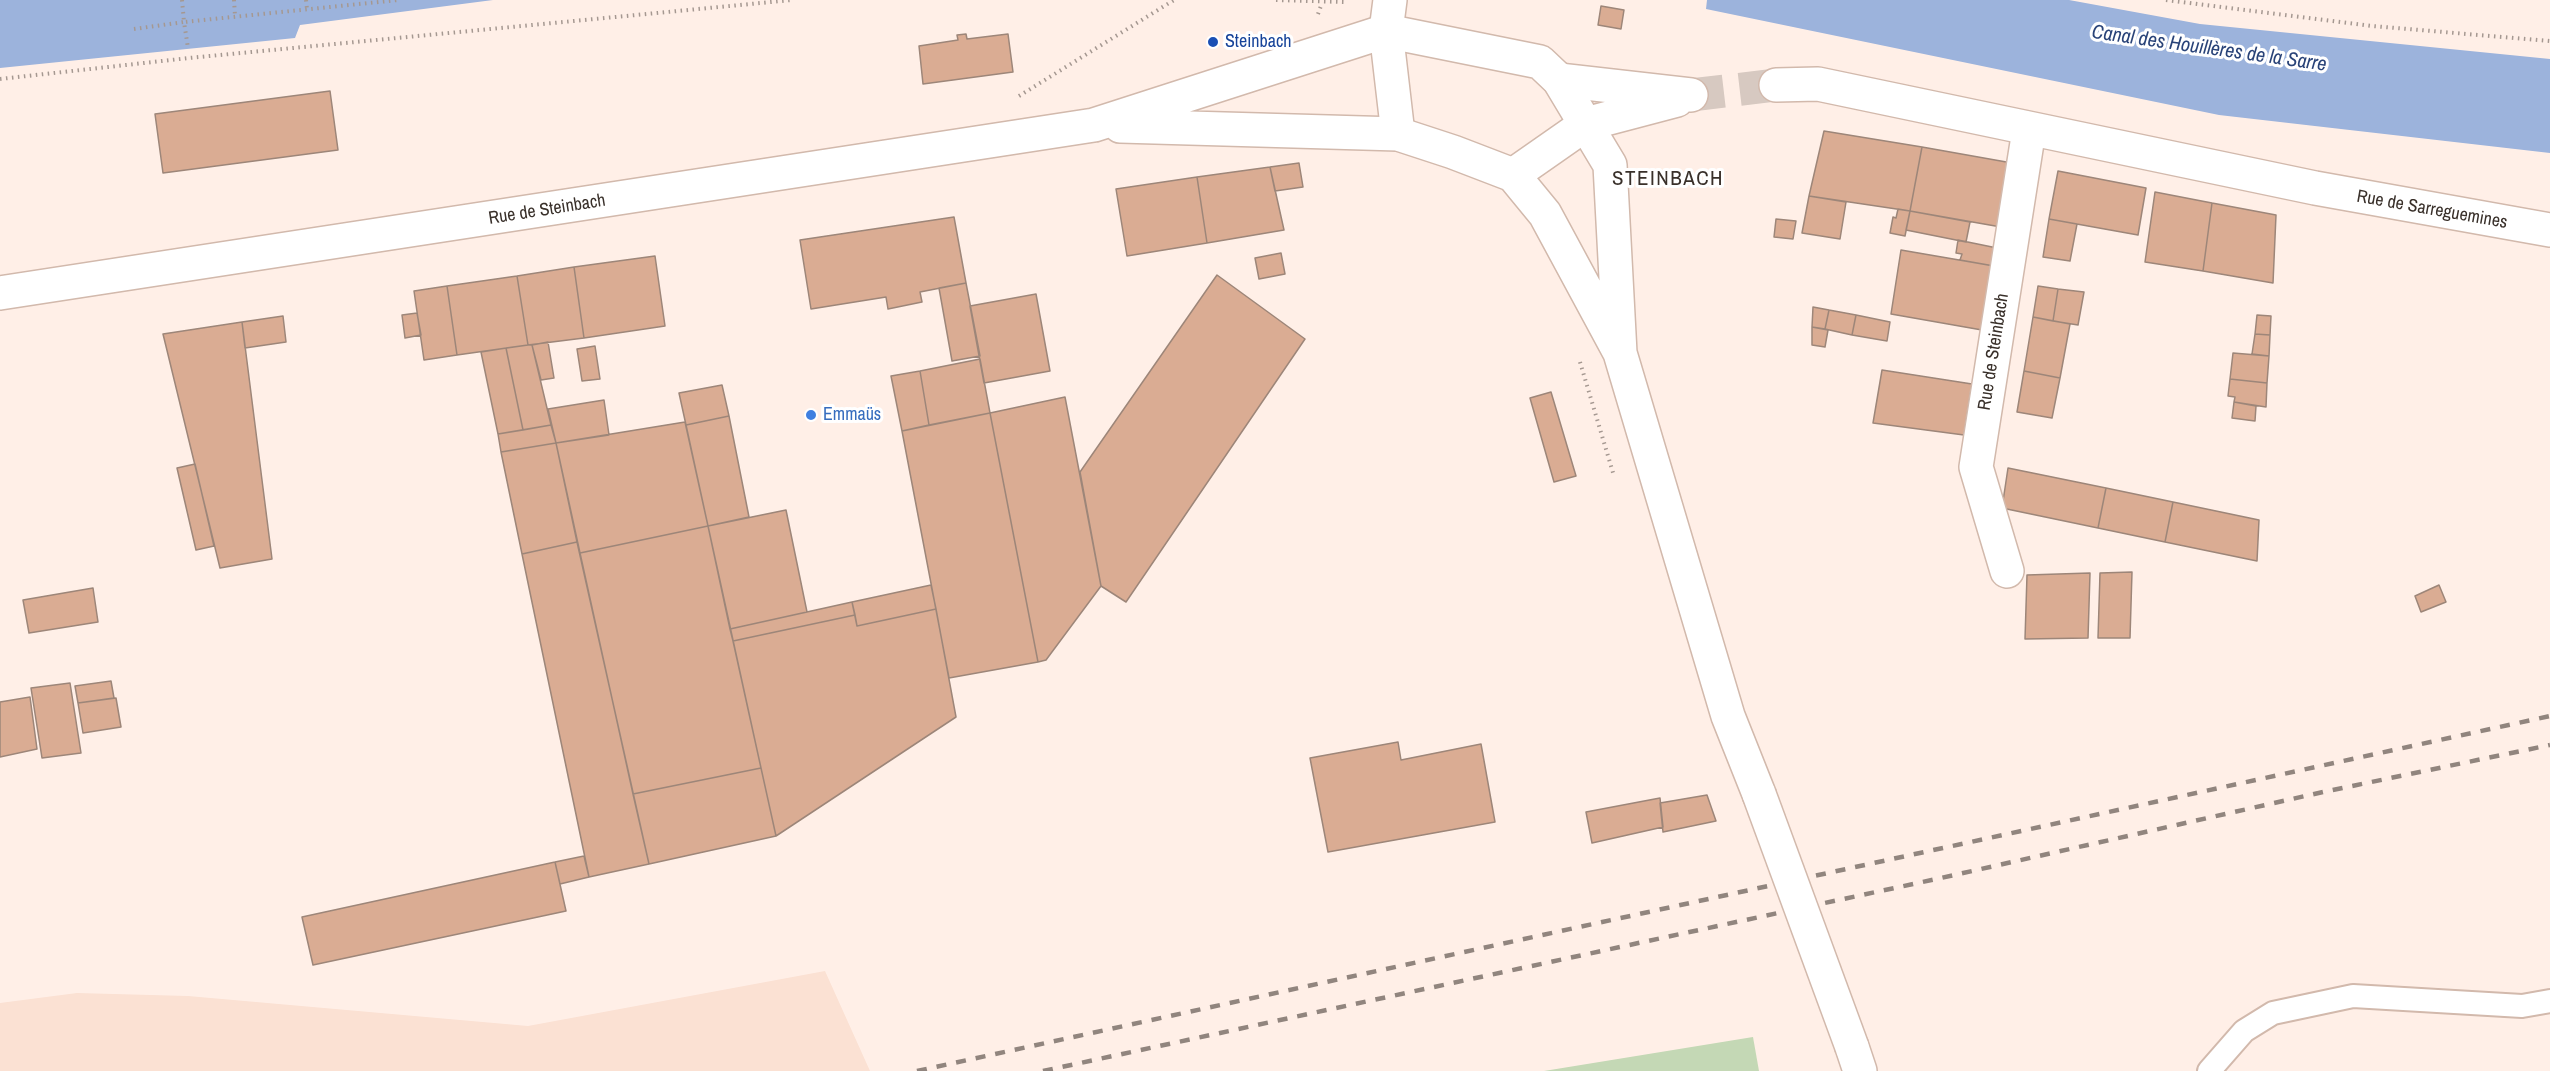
<!DOCTYPE html>
<meta charset="utf-8">
<style>
body{margin:0}
canvas{display:block;background:#ffefe7}
</style>
<canvas width="2550" height="1071"></canvas>
<script>
const ctx = document.querySelector('canvas').getContext('2d');
ctx.lineJoin = 'round';
function fill(path, color) { ctx.fillStyle = color; ctx.fill(path, 'evenodd'); }
function stroke(path, color, width, dash) { ctx.strokeStyle = color; ctx.lineWidth = width; ctx.lineCap = dash ? 'butt' : 'round'; ctx.setLineDash(dash || []); ctx.stroke(path); }
function label(font, color, halo, rows, align = 'center') {
  ctx.font = font + ' "Archivo Narrow",sans-serif'; ctx.lineWidth = 6; ctx.setLineDash([]); ctx.textBaseline = 'middle'; ctx.strokeStyle = halo; ctx.fillStyle = color; for (const [text, x, y, turn = 0] of rows) {
    ctx.save(); ctx.translate(x, y); ctx.rotate((+turn || 0) * Math.PI / 180); ctx.textAlign = isNaN(turn) ? turn : align; if (halo) ctx.strokeText(text, 0, 0); ctx.fillText(text, 0, 0); ctx.restore();
  }
}
fill(new Path2D(`
 M825,971l45,100h-870v-68l77,-10 111,3 340,30z`), '#fbe1d3');
fill(new Path2D(`
 M1753,1037l6,34h-215z`), '#c4d8b5');
fill(new Path2D(`
 M0,0h493l-193,25 -5,13 -295,30z
 M1707,0h362l131,24 350,35v94l-331,-38 -513,-106z`), '#9cb3dc');
const building = new Path2D(`
 M1601,6l23,4 -3,19 -23,-4z
 M966,34l1,5 41,-5 5,38 -90,12 -4,-38 39,-6 -1,-5z
 M330,91l8,59 -175,23 -8,-59z
 M1824,131l98,16 -12,64 -101,-15z
 M1922,147l90,16 -11,64 -91,-16z
 M1299,163l4,24 -28,4 -5,-24z
 M1270,167l14,63 -77,13 -10,-66z
 M2058,171l88,17 -8,47 -89,-16z
 M1197,177l10,66 -80,13 -11,-67z
 M2155,192l57,11 -9,68 -58,-9z
 M1809,196l37,6 -6,37 -38,-6z
 M2212,203l64,12 -3,68 -70,-12z
 M1898,209l12,2 -5,25 -15,-3 3,-16 3,1z
 M1910,211l60,11 -4,20 -60,-12z
 M954,217l12,66 -46,9 2,10 -34,7 -2,-12 -75,12 -11,-69z
 M1776,219l20,2 -3,18 -19,-2z
 M2049,219l28,5 -7,37 -27,-4z
 M1958,240l39,8 -3,18 -34,-6 2,-6 -6,-1z
 M1901,250l93,16 -12,64 -91,-16z
 M1281,253l4,21 -26,5 -4,-21z
 M655,256l10,70 -81,12 -10,-71z
 M574,267l10,71 -56,7 -11,-69z
 M1217,275l88,64 -179,263 -25,-16 -21,-114z
 M517,276l11,69 -71,10 -10,-69z
 M966,283l14,73 -28,5 -13,-73z
 M447,286l10,69 -33,5 -10,-69z
 M2038,286l20,3 -5,32 -20,-4z
 M2058,289l26,3 -6,33 -25,-4z
 M1036,294l14,77 -66,12 -14,-77z
 M1813,307l16,3 -4,19 -13,-2z
 M1829,310l27,5 -4,20 -27,-6z
 M417,313l4,22 -16,3 -3,-23z
 M1856,315l34,7 -3,19 -35,-6z
 M2257,315l14,1 -1,19 -15,-1z
 M283,316l3,26 -41,6 -3,-26z
 M2033,317l37,7 -10,54 -36,-7z
 M242,322l30,237 -52,9 -57,-234z
 M1812,327l16,3 -3,17 -13,-2z
 M2255,334l15,1 -1,21 -17,-2z
 M548,342l6,36 -13,2 -9,-35z
 M528,345h4l19,80 -28,5 -17,-82z
 M595,346l5,33 -18,2 -5,-32z
 M506,348l17,82 -25,4 -17,-82z
 M2233,353l36,3 -2,27 -37,-4z
 M980,359l10,54 -61,12 -9,-54z
 M1882,370l90,14 -8,51 -91,-12z
 M920,371l9,54 -27,6 -11,-55z
 M2024,371l36,7 -8,40 -35,-6z
 M2230,379l37,4 -1,24 -32,-5 1,-5 -7,-1z
 M722,385l7,31 -43,9 -7,-32z
 M1551,392l25,84 -22,6 -24,-84z
 M1065,397l36,189 -55,74 -8,2 -48,-249z
 M604,400l5,35 -53,8 -8,-34z
 M2234,402l22,4 -1,15 -23,-3z
 M990,413l48,249 -89,16 -47,-247z
 M729,416l20,101 -41,9 -22,-101z
 M685,422l23,104 -128,27 -24,-110z
 M551,425l5,18 -55,9 -3,-18z
 M556,443l21,99 -55,12 -21,-102z
 M195,464l19,82 -18,4 -19,-82z
 M2008,468l98,20 -8,40 -96,-20z
 M2106,488l67,14 -8,40 -67,-14z
 M2173,502l86,18 -2,41 -92,-19z
 M786,510l21,102 -77,17 -22,-103z
 M708,526l53,242 -128,26 -53,-241z
 M577,542l72,322 -60,13 -67,-323z
 M2132,572l-2,66h-32l2,-65z
 M2090,573l-2,65 -63,1 2,-64z
 M931,585l5,24 -79,17 -5,-24z
 M2439,585l7,17 -25,10 -6,-16z
 M93,588l5,34 -69,11 -6,-33z
 M852,602l3,13 -122,26 -3,-12z
 M936,609l20,108 -180,119 -43,-195 122,-26 2,11z
 M111,681l3,17 -36,5 -3,-17z
 M70,683l11,70 -39,5 -11,-70z
 M30,697l7,52 -37,8v-55z
 M116,698l5,29 -38,6 -5,-30z
 M1398,742l3,18 80,-16 14,78 -167,30 -18,-94z
 M761,768l15,68 -127,28 -16,-70z
 M1707,795l9,26 -53,11 -3,-29z
 M1660,798l3,29 -71,16 -6,-31z
 M584,856l5,21 -29,7 -5,-22z
 M555,862l11,49 -253,54 -11,-48z`);
fill(building, '#daac93');
stroke(building, '#9d8679', 1.5);
stroke(new Path2D(`
 M1691,95l85,-10`), '#d7c9c1', 33, [33, 16]);
const service = new Path2D(`
 M2209,1071l35,-40 29,-18 80,-17 169,10 28,-5`);
const minor = new Path2D(`
 M1390,0l-4,31 12,103
 M1513,175l73,-51
 M2007,571l-31,-104 53,-337`);
const tertiary = new Path2D(`
 M1559,80l132,15
 M1776,85l42,-1 497,104 235,42
 M1586,124l91,-24`);
const primary = new Path2D(`
 M1120,126l278,8 55,18 60,23 32,39 75,139 108,363 31,78
 M0,293l1094,-168 292,-94 154,31 19,18 51,85 10,188
 M1852,1047l8,24`);
stroke(service, '#d2b9ac', 26);
stroke(minor, '#d2b9ac', 36);
stroke(tertiary, '#d2b9ac', 36);
stroke(primary, '#d2b9ac', 36);
stroke(new Path2D(`
 M182,0l2,22 214,-22
 M234,0l1,16
 M306,0l1,9
 M1276,0l68,2
 M2166,0l206,26 178,15
 M1318,14l4,-11
 M134,29l50,-7 4,26
 M0,79l189,-21 603,-58
 M1019,96l155,-96
 M1580,362l34,114`), '#a59891', 4, [1.5, 4.5]);
stroke(service, '#fff', 22);
stroke(minor, '#fff', 33);
stroke(tertiary, '#fff', 33);
stroke(primary, '#fff', 33);
stroke(new Path2D(`
 M917,1071l1633,-355
 M1043,1071l898,-193 382,-86 227,-47`), '#91857e', 4.5, [10, 10]);
const primaryBridge = new Path2D(`
 M1759,794l93,253`);
stroke(primaryBridge, '#d2b9ac', 36, []);
stroke(primaryBridge, '#fff', 33);
for (const [x, y, r, color] of [
 [1213,42,6,"#1a4fb4"],
 [811,415,6,"#3f7fe0"]
]) { const dot = new Path2D(); dot.arc(x, y, r, 0, 2 * Math.PI); ctx.fillStyle = color; ctx.fill(dot); stroke(dot, '#fff', 2); }
label('18px', '#164399', '#fff', [
 ["Steinbach",1225,42]
], 'left');
label('18px', '#39302a', '#fff', [
 ["Rue de Steinbach",547,210,-9],
 ["Rue de Sarreguemines",2432,210,10],
 ["Rue de Steinbach",1994,352,-81]
]);
label('18px', '#366cbe', '#fff', [
 ["Emmaüs",823,415]
], 'left');
label('italic 20px', '#294378', '#fff', [
 ["Canal des Houillères de la Sarre",2209,49,8]
]);
ctx.letterSpacing = '1.5px';
label('21px', '#39302a', '#fff', [
 ["STEINBACH",1668,179]
]);
ctx.letterSpacing = '0px';
</script>
